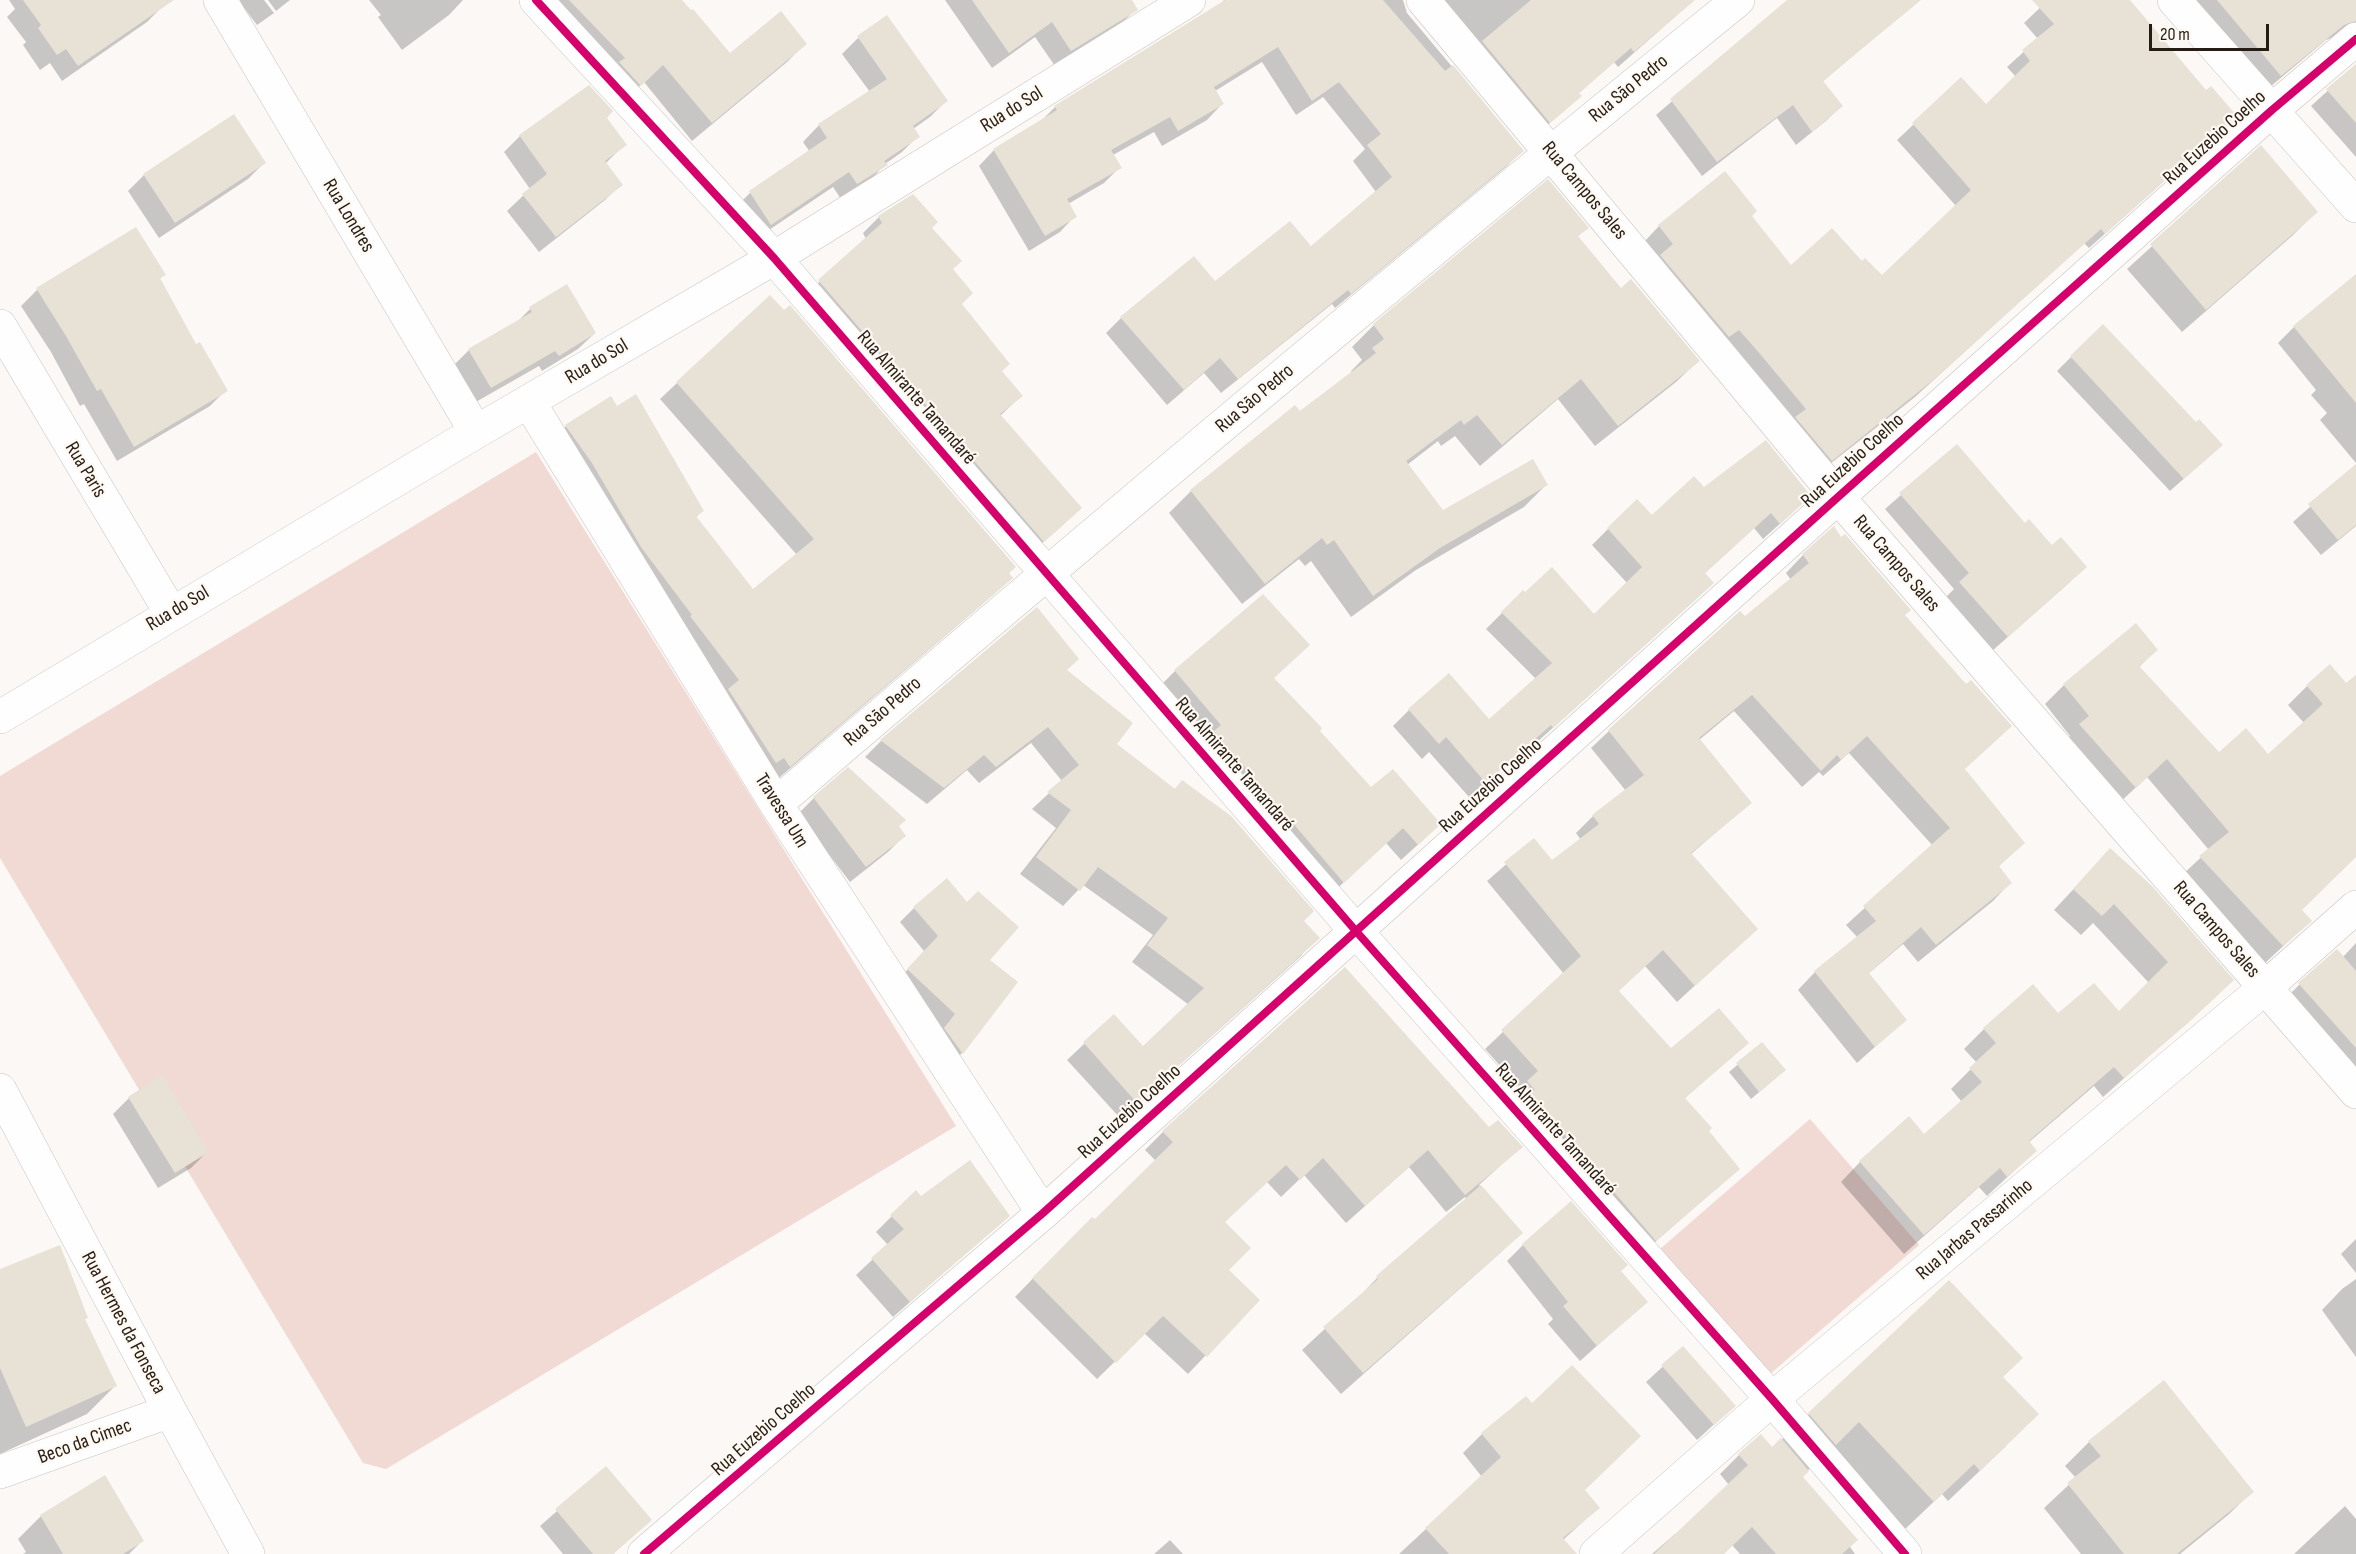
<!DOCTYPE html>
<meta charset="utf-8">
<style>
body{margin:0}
#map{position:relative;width:2356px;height:1554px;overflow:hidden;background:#fbf8f6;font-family:"Sofia Sans Condensed",sans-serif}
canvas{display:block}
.scale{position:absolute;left:2149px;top:24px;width:120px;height:27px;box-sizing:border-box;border:3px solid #251c13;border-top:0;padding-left:8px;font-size:18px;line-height:21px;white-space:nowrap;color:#251c13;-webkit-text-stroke:4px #fef8f3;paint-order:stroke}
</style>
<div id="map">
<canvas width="2356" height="1554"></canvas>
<div class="scale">20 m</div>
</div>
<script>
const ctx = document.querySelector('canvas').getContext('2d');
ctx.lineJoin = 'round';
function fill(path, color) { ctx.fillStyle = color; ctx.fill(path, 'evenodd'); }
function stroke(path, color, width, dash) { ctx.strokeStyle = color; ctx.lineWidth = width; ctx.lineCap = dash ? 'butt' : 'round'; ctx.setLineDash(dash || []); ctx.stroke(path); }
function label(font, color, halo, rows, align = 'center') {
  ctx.font = font + ' "Sofia Sans Condensed",sans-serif'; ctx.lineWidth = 4.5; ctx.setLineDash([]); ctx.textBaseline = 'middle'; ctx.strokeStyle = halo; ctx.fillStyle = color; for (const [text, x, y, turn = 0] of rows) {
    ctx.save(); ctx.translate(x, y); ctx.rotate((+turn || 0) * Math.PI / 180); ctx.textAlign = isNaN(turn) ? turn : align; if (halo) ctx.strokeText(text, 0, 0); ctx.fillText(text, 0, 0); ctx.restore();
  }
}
fill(new Path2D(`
 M536,452l420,674 -570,343 -23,-6 -363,-605v-82z
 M1810,1119l109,126 -150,130 -109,-126z`), '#f1d9d4');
fill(new Path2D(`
 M9,0h150l4,6 -16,16 -85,59 -12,-18 -10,7 -17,-25 3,-3 -19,-25 8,-8z
 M238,0h26l10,13 -17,12z
 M268,0h22l-14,11z
 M369,0h94l-14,15 -47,35 -24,-33 3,-2z
 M536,0h144l50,55 75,-11 -18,18 -95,79 -48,-59 -23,21z
 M945,0h186l5,9 -16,16 -65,41 -20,-29 -43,31z
 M1223,0h180l4,13 115,137 -15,16 -172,142 -3,-4 -111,89 -17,-20 -37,32 -61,-72 15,-15 190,-70 65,-56 -23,-31 12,-12 -42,-52 -27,18 -34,-53 -47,29 7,13 -15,16 -45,26 -8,-14 -41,23 7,12 -16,16 -36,21 7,12 -15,16 -31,19 -50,-85 15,-16 46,-28 15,-15 170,-105z
 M1417,0h277l-76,67 -4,-5 -36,32 2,2 -16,15 -31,26z
 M1790,0h111l7,9 -86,73 19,24 -14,14 -31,25 -19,-27 -75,58 -46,-61z
 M2048,0h78l93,132 -130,116 -5,-5 -169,154 -99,78 -172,-233 15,-16 91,-10 41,52 71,-5 20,14 74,-71 -59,-66 64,-60 25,26 30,-29 -9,-10 31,-28 -14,-16z
 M2193,0h163v48l-20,-12 -10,4 -62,52z
 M858,38l88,63 -16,16 -17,12 5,7 -16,16 -17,12 -15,17 -29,18 -8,-12 -79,53 -20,-31 16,-16 60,-41 -7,-10 16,-17 51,-33 -28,-38z
 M2356,65v92l-45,-51z
 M605,118l20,26 -20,20 16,20 -16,16 -66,52 -32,-41 23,-22 -26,-37 16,-16z
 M2261,147l55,65 -24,24 -110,96 -55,-63z
 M264,163l-16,16 -89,59 -31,-47 16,-16z
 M913,196l38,73 9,35 40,68 21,24 -21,20 64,108 -37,32 -224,-259 63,-58 -3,-6 16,-16z
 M1587,228l-10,9 44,53 77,71 -22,21 -81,64 -37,-47 -78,67 -25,-30 -14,10 -3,-5 -31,24 36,47 103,-27 -22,22 -108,63 -65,47 -40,-56 -6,5 -6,-7 -57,45 -73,-91 22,-22 161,-118 -1,-2 11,-11 -10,-13 22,-22z
 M164,275l-5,4 37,67 30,44 -16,16 -93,55 -33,-57 -4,2 -29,-54 -30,-46 16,-16z
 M2356,276v187l-36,-43 7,-7 -16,-18 5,-5 -38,-47 16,-16z
 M530,309l65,24 -17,16 -36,22 -3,-5 -65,37 -21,-37 16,-16 46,-26z
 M2071,357l136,101 -37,33 -113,-120z
 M677,383l330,190 4,5 -17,16 -221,189 -224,-340 17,-17 136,85 -7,7 58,73 44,-36 -137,-156z
 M1957,446l113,136 -78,69 -47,-53 9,-9 -69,-80z
 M2356,466v60l-35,29 -28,-33z
 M1704,489l89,23 -30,27 -9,-11 -50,46 8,9 -16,16 -160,144 -2,-3 -65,57 -40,-45 -7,7 -29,-33 16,-16 80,11 47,-42 -50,-50 37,-37 71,24 33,-33 -35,-38 16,-16 44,-12z
 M1803,555l100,61 60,154 60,73 -25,24 12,16 -17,18 -75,61 -15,-18 -35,30 37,46 -48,43 -59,-73 17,-18 43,-34 -12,-13 87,-79 -84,-93 -26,23 -4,-4 -17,15 -68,-76 -35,29 51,63 -59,51 47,92 -61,56 -32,-36 -28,26 54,58 76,-7 -63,56 23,33 31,37 -100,88 -127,-158 10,-10 -36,-40 79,-75 -77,-93 47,-41 18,22 29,-22 -5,-7 17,-17 33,-25 -35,-43 18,-17 182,-151 -5,-7z
 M2156,650l-18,18 81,86 49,2 36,-33 -16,-18 19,-19 43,4 6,-6v171l-56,55 10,11 -47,44 -82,-89 28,-26 -62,-73 -31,29 -55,-61 9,-9 -25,-32 19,-19z
 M1065,671l50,74 59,45 8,-8 120,139v34l-182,163 -53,-58 47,-44 29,32 46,-43 -57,-43 21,-27 -70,-50 -20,21 -43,-32 36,-46 -24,-19 30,-28 -31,-38 -52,40 -12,-13 -40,34 -62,-47 16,-16z
 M1175,671l98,8 98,110 52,51 -22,20 -15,-17 -59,55 -168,-211z
 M814,798l83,28 7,10 -16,16 -38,30 -52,-68z
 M2110,850l102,150 -109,97 -9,-11 -66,57 7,8 -20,19 -28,26 -8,-9 -75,67 -63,-72 19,-20 64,-26 38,-34 -11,-13 26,-26 -13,-14 20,-20 74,-13 61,-3 30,-30 -56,-60 -12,12 -27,-25z
 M914,908l102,75 -54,70 -14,14 -54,-82 30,-34 -24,-29z
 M2356,943v148l-77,-86 21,-21 42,-26z
 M1762,1044l14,34 -25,21 -22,-27z
 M129,1098l78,54 -16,16 -33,20 -45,-74z
 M1489,1129l32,18 -42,38 42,48 -22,21 -158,140 -39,-44 54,-50 21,-22 90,-79 -2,-2 -19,15 -37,-45 -63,56 -42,-48 -23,22 -14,-15 -44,40 4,48 31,30 -70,74 -44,-41 -47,46 -82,-82 59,-61 21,-15 61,-60 -11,-11 18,-18z
 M916,1192l5,5 87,19 -115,101 -37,-42 32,-30 -12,-13z
 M2356,1239v34l-15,-19z
 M1523,1245l97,26 26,31 -66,59 -32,-37 5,-5 -46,-58z
 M0,1271l84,49 31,66 -28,28 -87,40z
 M2356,1279v78l-34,-47 20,-21z
 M1683,1348l51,58 -37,34 -51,-58z
 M2002,1378l4,68 -58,55 -6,-7 -40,38 -75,-80 -26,25 54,77h-115l-8,-9 -10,9h-70l23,-20 1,1 53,-50 -9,-11 19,-19 33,-6 37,-35z
 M1482,1434l101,56 15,18 -35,32 12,14h-176l83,-77 -19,-24z
 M2089,1442l163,50 -24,23 -48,39h-99l-37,-46 32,-30 -11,-12z
 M606,1468l44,52 -37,34h-50l-23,-28z
 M2345,1506l11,13v35h-62z
 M41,1516l101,25 -13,13h-106l3,-2 -8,-13z
 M1170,1540l13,14h-29z`), '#0003');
fill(new Path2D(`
 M23,0h151l-96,66 -12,-17 -9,6 -19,-27 3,-3z
 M569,0h113l9,10 2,-1 37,44 51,-42 26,33 -95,79 -49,-58 -22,21 -22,-24 6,-4z
 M972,0h160l6,10 -67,41 -19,-29 -43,31z
 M1225,0h158l62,71 8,-6 71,86 -173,143 -3,-4 -110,89 -18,-21 -36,32 -64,-73 74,-61 21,25 75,-60 21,25 81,-69 -25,-32 14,-11 -42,-52 -27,19 -34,-54 -64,40 10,17 -46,27 -8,-14 -59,33 11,18 -55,31 10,18 -32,19 -52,-87 64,-39 -3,-4z
 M1531,0h164l-61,52 -3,-4 -52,45 3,3 -32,27 -68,-82z
 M1787,0h134l-98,81 20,25 -31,26 -19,-27 -76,57 -47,-63z
 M2032,0h98l76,90 5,-4 26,30 -132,118 -4,-5 -169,152 -100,80 -37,-44 11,-8 -45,-54 -22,-25 -10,7 -69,-82 13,-11 -15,-19 67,-54 32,40 -5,5 39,49 41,-37 30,33 3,-3 17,17 89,-85 -59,-67 49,-46 25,27 44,-43 -8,-11 32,-26z
 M2217,0h139v21l-12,4 -63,51z
 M887,15l61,86 -35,25 7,11 -36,24 4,4 -31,19 -8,-12 -78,53 -22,-34 78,-53 -9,-14 69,-45 -30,-43z
 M2356,64v59l-30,-34z
 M589,85l24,26 -6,7 20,27 -22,16 18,24 -67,52 -34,-43 25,-20 -28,-39z
 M234,114l32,49 -91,60 -32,-49z
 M2261,145l57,67 -112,98 -56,-66z
 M1548,179l41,49 -11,8 43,52 10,-9 69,82 -82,65 -37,-47 -79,66 -25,-30 -13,10 -3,-5 -55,41 37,49 90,-51 15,26 -108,63 -67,48 -39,-56 -7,5 -5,-7 -57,46 -75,-94 105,-85 5,6 76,-58 -4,-5 12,-9 -11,-15z
 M913,194l25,28 -6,6 30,33 -9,8 20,24 -11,11 48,60 -8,7 21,25 -23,18 82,94 -38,34 -226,-262 64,-57 -4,-7z
 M136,227l30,48 -6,3 36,66 4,-2 28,49 -94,56 -33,-58 -4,2 -31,-55 -30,-48z
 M2356,274v129l-63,-77z
 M567,284l29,49 -37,23 -4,-5 -64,37 -23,-39 64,-37 -3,-5z
 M770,295l14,15 6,-5 226,262 -7,6 4,5 -223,189 -6,-9 -8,5 -48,-74 11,-9 -49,-64 2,-1 -51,-68 -49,-84 -27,-38 46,-29 6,10 19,-12 68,117 -8,5 57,73 61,-50 -138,-157z
 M2103,324l93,98 3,-3 24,26 -39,34 -114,-123z
 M1766,440l45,56 -31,28 -9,-11 -66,60 9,10 -161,145 -2,-3 -65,58 -40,-46 -7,7 -31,-35 41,-36 40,46 63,-56 -51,-51 22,-22 2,2 27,-25 42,47 48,-47 -35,-39 30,-29 15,16 42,-39 10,11z
 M1957,444l68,79 4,-4 23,26 9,-8 26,30 -79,70 -49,-55 10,-9 -70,-80z
 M2356,464v61l-18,15 -30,-36z
 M1834,526l7,11 4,-3 66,76 -6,5 61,69 5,-4 41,46 -47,43 60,74 -26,23 13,17 -76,62 -15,-18 -52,46 38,47 -32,27 -61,-76 62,-50 -13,-15 87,-78 -83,-92 -26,24 -4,-5 -16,16 -69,-76 -53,43 53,65 -61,50 67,76 -63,57 -32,-36 -44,41 52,57 48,-40 30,35 -64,55 27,30 -3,3 31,38 -84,72 -102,-119 -2,2 -25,-28 8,-6 -8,-9 11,-10 -37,-41 80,-74 -77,-94 30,-24 18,22 47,-36 -7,-9 52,-40 -36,-45 132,-119 5,5 64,-53 -7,-9z
 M1263,594l47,51 -36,33 48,50 -2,3 51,56 22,-18 48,55 -23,21 -15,-17 -59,55 -130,-152 7,-6 -47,-55z
 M1037,607l42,52 -12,11 66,53 -16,21 58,45 7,-9 49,36 83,95 -10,10 16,17 -183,165 -54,-61 31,-28 29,32 61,-58 -57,-43 21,-27 -70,-51 -18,24 -44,-34 35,-47 -24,-18 32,-27 -31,-38 -52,40 -12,-12 -40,33 -64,-48z
 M2136,623l22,27 -19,16 80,86 27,-24 22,26 55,-50 -17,-19 24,-21 16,19 10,-8v182l-54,53 10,11 -29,25 -84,-90 30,-24 -62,-73 -31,29 -57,-64 10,-8 -26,-32z
 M848,767l58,53 -7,6 7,10 -40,31 -53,-70z
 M2110,848l42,38 82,94 -46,43 -64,55 -10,-11 -85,74 8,10 -30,26 -7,-9 -76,67 -65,-74 50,-45 15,18 58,-52 -13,-14 27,-25 -13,-15 50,-44 25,29 36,-30 25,28 49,-49 -54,-58 -12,12 -29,-27z
 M947,878l20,24 11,-11 41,36 -29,33 28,22 -55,72 -19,-26 11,-14 -48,-45 31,-33 -25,-29z
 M2337,949l19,22v77l-58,-65z
 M1345,967l144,160 9,-7 25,27 -58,48 -37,-45 -63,56 -42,-48 -23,22 -14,-15 -61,57 26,26 -22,22 31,30 -53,57 -44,-41 -47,47 -84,-85 60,-61 3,2 78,-77 -11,-11z
 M1762,1042l24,28 -27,22 -23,-29z
 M162,1075l47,77 -34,21 -47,-76z
 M970,1160l40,56 -100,86 -39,-44 33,-29 -14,-14 26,-25 5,6z
 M1481,1185l42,48 -160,140 -40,-46 55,-48 -2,-3z
 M1571,1201l57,64 -7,6 27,31 -51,44 -34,-40 5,-4 -46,-58z
 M60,1245l28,73 -3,1 32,67 -91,41 -26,-59v-99z
 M1949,1280l74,78 -20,19 36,37 -59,57 -6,-7 -40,38 -75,-80 -23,23 -28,-32z
 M1683,1346l53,60 -22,19 -53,-60z
 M1572,1365l69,71 -56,54 15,18 -37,30 14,16h-128l-24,-26 76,-71 -20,-24 45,-37 6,7z
 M2164,1380l90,112 -77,62h-53l-57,-71 34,-27 -13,-15z
 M1761,1434l11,13 9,-9 28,33 -6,6 55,63 -16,14h-66l-24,-27 -28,27h-70l94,-89 -10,-11z
 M606,1466l46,54 -39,34h-20l-38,-45z
 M105,1475l39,66 -21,13h-60l-23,-39z`), '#e7e1d6');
const street = new Path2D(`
 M220,0l256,432
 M536,0l238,258 581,672 417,469 133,155
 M1423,0l415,497 518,595
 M2174,0l182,206
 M0,326l171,287
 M529,402l247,402 267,409
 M0,717l476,-285 298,-174 415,-258
 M776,804c318,-272 638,-541 962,-804
 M0,1090l170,321 78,143
 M0,1472l170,-61
 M644,1554l399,-341 795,-716 434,-387 84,-71
 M1596,1554l176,-155 494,-412 90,-80`);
stroke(street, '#c9c3be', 34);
stroke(street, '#fefefe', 33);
stroke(new Path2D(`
 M536,0l238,258 581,672 417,469 133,155
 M644,1554l399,-341 795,-716 434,-387 84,-71`), '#d6006c', 8);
label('20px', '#251c13', '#fef8f3', [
 ["Rua São Pedro",1629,89,-39],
 ["Rua do Sol",1012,110,-32],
 ["Rua Euzebio Coelho",2215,138,-42],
 ["Rua Campos Sales",1584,191,50],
 ["Rua Londres",348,216,59],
 ["Rua do Sol",597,362,-31],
 ["Rua Almirante Tamandaré",916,398,49],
 ["Rua São Pedro",1255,399,-40],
 ["Rua Euzebio Coelho",1853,461,-42],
 ["Rua Paris",85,470,59],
 ["Rua Campos Sales",1896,564,49],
 ["Rua do Sol",178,609,-31],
 ["Rua São Pedro",883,712,-41],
 ["Rua Almirante Tamandaré",1234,765,49],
 ["Rua Euzebio Coelho",1491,786,-42],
 ["Travessa Um",781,811,58],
 ["Rua Campos Sales",2216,930,49],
 ["Rua Euzebio Coelho",1130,1112,-42],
 ["Rua Almirante Tamandaré",1555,1130,48],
 ["Rua Jarbas Passarinho",1975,1230,-40],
 ["Rua Hermes da Fonseca",123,1323,62],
 ["Rua Euzebio Coelho",764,1430,-41],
 ["Beco da Cimec",85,1442,-20]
]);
</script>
